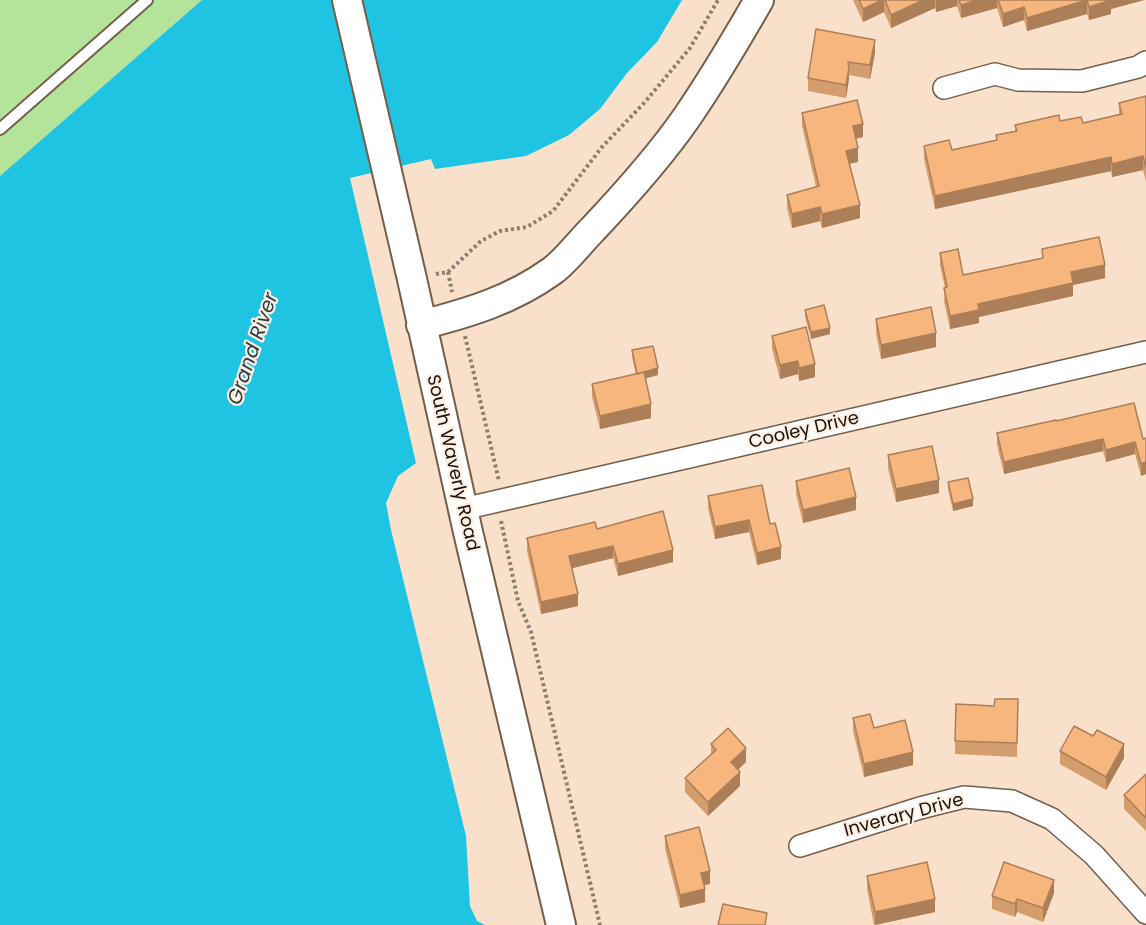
<!DOCTYPE html>
<style>
body{margin:0}
canvas{display:block;background:#f9e0cb}
</style>
<canvas width="1146" height="925"></canvas>
<script>
const ctx = document.querySelector('canvas').getContext('2d');
ctx.lineJoin = 'round';
function fill(path, color) { ctx.fillStyle = color; ctx.fill(path, 'evenodd'); }
function stroke(path, color, width, dash) { ctx.strokeStyle = color; ctx.lineWidth = width; ctx.lineCap = dash ? 'butt' : 'round'; ctx.setLineDash(dash || []); ctx.stroke(path); }
function label(font, color, halo, rows, align = 'center') {
  ctx.font = font + ' Poppins,sans-serif'; ctx.lineWidth = 4.5; ctx.setLineDash([]); ctx.textBaseline = 'middle'; ctx.strokeStyle = halo; ctx.fillStyle = color; for (const [text, x, y, turn = 0] of rows) {
    ctx.save(); ctx.translate(x, y); ctx.rotate((+turn || 0) * Math.PI / 180); ctx.textAlign = isNaN(turn) ? turn : align; if (halo) ctx.strokeText(text, 0, 0); ctx.fillText(text, 0, 0); ctx.restore();
  }
}
fill(new Path2D(`
 M0,0h202l-202,176z`), '#b4e49a');
fill(new Path2D(`
 M202,0h480l-25,42 -30,31 -27,36 -31,26 -43,21 -91,13 -4,-10 -81,19 66,285 -18,13 -12,27 5,27 75,306 4,70 7,15 8,4h-485v-749z`), '#1ec4e1');
const lane = new Path2D(`
 M0,129l147,-129`);
const street = new Path2D(`
 M944,88l51,-14 23,6 64,1 56,-14 8,-5
 M463,509l683,-157
 M800,846l120,-38 44,-11 48,4 40,18 42,36 52,58`);
const secondary = new Path2D(`
 M347,0l65,279 56,253 93,393
 M421,325c47,-12 91,-25 131,-54 13,-9 29,-30 41,-42 33,-35 67,-73 94,-112 26,-38 49,-77 72,-117`);
stroke(lane, '#745e4c', 14);
stroke(street, '#745e4c', 24);
stroke(secondary, '#745e4c', 32);
stroke(new Path2D(`
 M448,272l4,20
 M436,274l12,-2 33,-31 19,-10 27,-4 26,-16 49,-64 43,-45 45,-54 28,-48
 M465,336l34,145
 M501,521l17,80 13,31 69,293`), '#8f7e70', 4, [3, 3]);
stroke(lane, '#fff', 10);
stroke(street, '#fff', 21);
stroke(secondary, '#fff', 28);
fill(new Path2D(`
 M853,0h291l-33,9v5l-22,6 -2,-6 -60,17 -3,-11 -21,7 -6,-19 -36,10 -4,-12 -21,6 -1,-4 -44,20 -7,-16 -21,10z
 M816,29l59,24 -5,26 -21,-4 -3,23 -38,-7v-13z
 M1146,96v86l-3,-12 -31,7 -1,-6 -176,38 -11,-50v-13l28,4 44,-10v-5l19,-4v-6l45,-4 23,2 36,-9v-11z
 M802,113l61,24 -7,2 2,23 -8,2 10,54 -38,10 -2,-7 -28,7 -5,-20v-13l29,-8 -14,-61z
 M1042,249l63,29 -32,7v11l-94,21v6l-29,6 -6,-28 1,-13 -5,-23v-12l23,22 79,-17z
 M805,310l25,24 -19,5 -6,-22z
 M876,319l60,28 -55,12 -5,-26z
 M772,336l43,41 -16,4 -1,-7 -18,5 -8,-30z
 M632,350l26,25 -13,3 6,40 -51,11 -8,-32v-13l44,-10 -4,-17z
 M1056,421l87,18 3,-1v36l-5,2 -6,-22 -29,8 -3,-11 -99,23 -7,-29v-12z
 M888,455l51,38 -43,9 -8,-33z
 M796,481l60,29 -53,13 -7,-29z
 M948,482l25,24 -20,5 -5,-22z
 M708,496l62,28 11,35 -24,6 -8,-33 -34,7 -7,-31z
 M597,529l76,33 -55,14 -5,-18 -41,10 6,38 -37,8 -14,-63v-13z
 M1018,713l-1,44 -62,-3v-13z
 M853,718l21,10 39,37 -49,12 -11,-46z
 M711,744l35,18 -8,8 2,16 -32,30 -23,-24v-14l26,-23z
 M1060,751l64,7 -18,32 -46,-26z
 M1146,774v57l-22,-22v-14z
 M665,836l45,48 -6,1 1,17 -25,6 -15,-59z
 M867,876l68,36 -61,13 -7,-36z
 M1054,893l-11,29 -26,-10 -2,5 -23,-8v-13z`), '#d49d6c');
fill(new Path2D(`
 M882,0h2v12l-21,10v-13z
 M923,0h12v8l-44,20v-13z
 M936,0h21v6l-21,6z
 M978,0h19v8l-36,10v-13z
 M1087,0v14l-60,17v-13z
 M1110,0h34l-33,9v5l-22,6v-13z
 M1024,7v13l-21,7v-13z
 M875,40v13l-5,26v-14z
 M849,67v13l-3,18v-13z
 M863,124v13l-10,2v-13z
 M858,148v14l-12,2v-13z
 M1143,156v14l-31,7v-13z
 M1111,157v14l-176,38v-13z
 M860,205v13l-38,10v-14z
 M820,207v14l-28,7v-14z
 M1105,265v13l-32,7v11l-94,21v6l-29,6v-13l28,-12 93,-32z
 M830,328v6l-19,5v-7z
 M936,333v14l-55,12v-14z
 M798,361v13l-18,5v-14z
 M815,364v13l-16,4v-13z
 M658,368v7l-21,6v-7z
 M651,404v14l-51,11v-13z
 M1103,439v12l-99,23v-12z
 M1135,442v12l-29,8v-12z
 M1146,462v12l-5,2v-12z
 M939,480v13l-43,9v-13z
 M856,497v13l-53,13v-13z
 M973,499v7l-20,5v-7z
 M749,520v12l-34,7v-12z
 M613,546v12l-44,11v-13z
 M781,547v12l-24,6v-12z
 M673,550v12l-55,14v-12z
 M578,594v12l-37,8v-12z
 M1124,744v14l-18,32v-13z
 M746,748v14l-15,14v-14z
 M913,752v13l-49,12v-13z
 M740,772v14l-32,30v-14z
 M710,871v13l-9,2v-13z
 M1054,880v13l-11,29v-14z
 M705,889v13l-25,6v-13z
 M935,899v13l-60,13v-13z
 M1017,899v13l-2,5v-13z`), '#ac7f58');
const building = new Path2D(`
 M859,0h23l-19,9z
 M885,0h38l-32,15z
 M959,0h19l-17,5z
 M998,0h113l-22,7 -2,-7 -60,18 -3,-11 -21,7z
 M816,29l59,11 -5,25 -22,-3 1,5 -3,18 -38,-7z
 M1146,96v72l-3,-12 -31,8 -1,-7 -176,39 -11,-50 25,-6 3,10 45,-10 -1,-5 21,-4 -2,-6 44,-10 1,6 21,-4 2,6 39,-9 -3,-11z
 M857,100l6,24 -10,2 5,22 -12,3 14,54 -38,9 -2,-7 -28,7 -5,-19 32,-9 -17,-73z
 M1099,237l6,28 -34,7 2,11 -95,21 1,6 -29,6 -6,-28 3,-1 -7,-34 18,-4 5,26 80,-17 -1,-9z
 M824,305l6,23 -19,4 -6,-22z
 M931,307l5,26 -55,12 -5,-26z
 M806,327l9,37 -16,4 -1,-7 -18,4 -8,-29z
 M653,346l5,22 -21,6 -5,-24z
 M644,372l7,32 -51,12 -8,-32z
 M1134,403l9,36 3,-1v24l-5,2 -6,-22 -29,8 -3,-11 -99,23 -7,-29 59,-13v1z
 M932,446l7,34 -43,9 -8,-34z
 M849,468l7,29 -53,13 -7,-29z
 M968,478l5,21 -20,5 -5,-22z
 M762,485l8,39 5,-1 6,24 -24,6 -8,-33 -34,7 -7,-31z
 M663,511l10,39 -55,14 -5,-18 -44,10 9,38 -37,8 -14,-64 68,-16 2,7z
 M995,699h23l-1,44 -62,-2 1,-37 38,2z
 M870,714l4,14 31,-8 8,32 -49,12 -11,-46z
 M1074,726l19,10 4,-6 27,14 -18,33 -46,-26z
 M728,728l18,20 -15,14 9,10 -32,30 -23,-24 31,-28 -5,-6z
 M1146,774v44l-22,-23z
 M699,827l11,44 -9,2 4,16 -25,6 -15,-59z
 M927,862l8,37 -60,13 -8,-36z
 M1004,862l50,18 -11,28 -26,-9 -2,5 -23,-8z
 M723,904l44,9 -2,12h-47z`);
fill(building, '#f6b67e');
stroke(building, '#ac7f58', 1.5);
label('18px', '#181009', '#ffefe3', [
 ["Cooley Drive",804,431,-13],
 ["South Waverly Road",452,463,77],
 ["Inverary Drive",904,816,-15]
]);
label('italic 20px', '#273f45', '#ffefe3', [
 ["Grand River",254,349,-71]
]);
</script>
